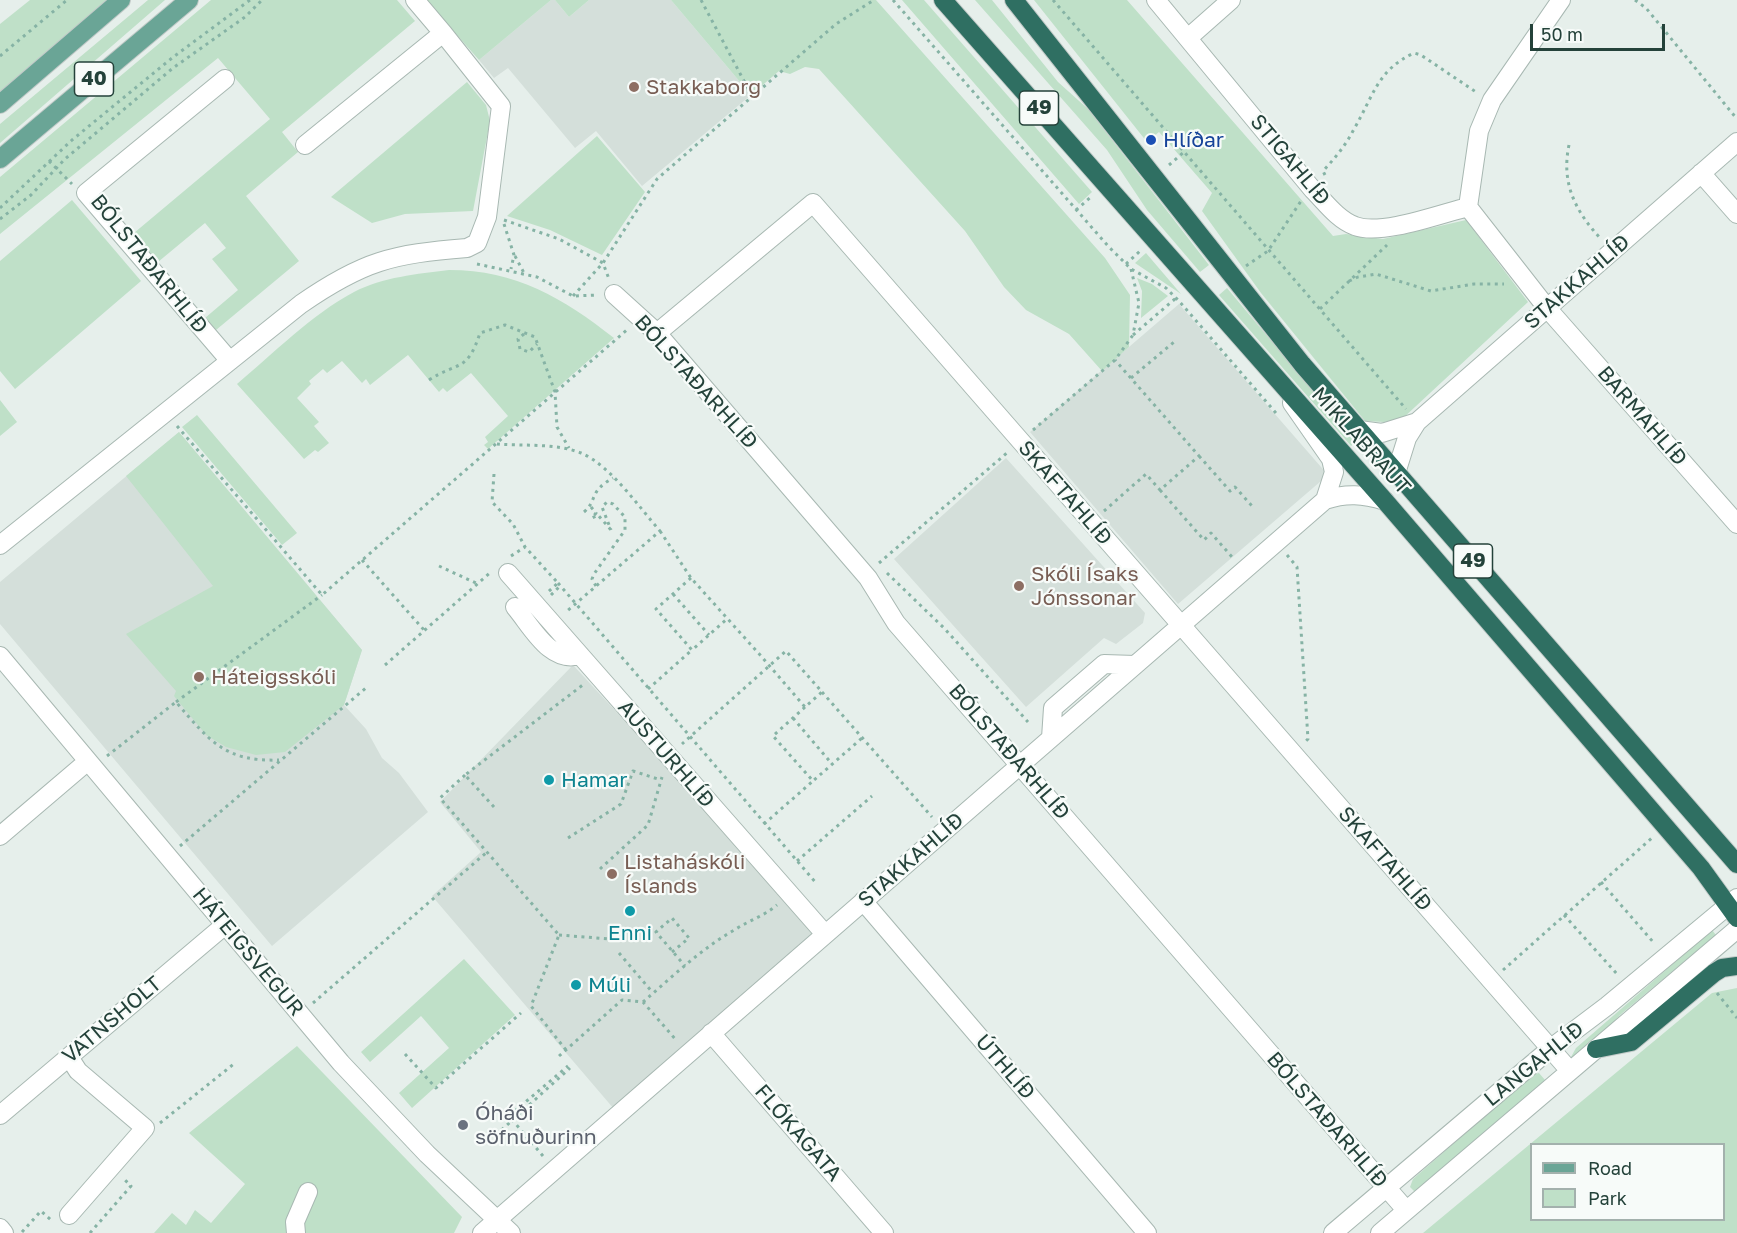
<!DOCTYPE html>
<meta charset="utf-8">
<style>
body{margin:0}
#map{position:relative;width:1737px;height:1233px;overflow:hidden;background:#e6efeb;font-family:"Golos Text",sans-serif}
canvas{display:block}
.legend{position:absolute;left:1530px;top:1143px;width:195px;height:78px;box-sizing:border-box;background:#f7fbf9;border:2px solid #a3b1ad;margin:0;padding:8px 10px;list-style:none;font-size:18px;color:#24423a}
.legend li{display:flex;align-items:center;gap:12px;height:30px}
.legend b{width:30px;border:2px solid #a3b1ad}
.scale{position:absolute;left:1530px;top:24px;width:135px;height:27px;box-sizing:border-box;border:3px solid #24423a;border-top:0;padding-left:8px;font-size:18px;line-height:21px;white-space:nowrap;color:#24423a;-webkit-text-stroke:4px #f7fbf9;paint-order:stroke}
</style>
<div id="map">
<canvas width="1737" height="1233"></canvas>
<ul class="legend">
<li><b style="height:8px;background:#6aa596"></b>Road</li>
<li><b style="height:16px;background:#bfe0c8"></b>Park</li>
</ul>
<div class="scale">50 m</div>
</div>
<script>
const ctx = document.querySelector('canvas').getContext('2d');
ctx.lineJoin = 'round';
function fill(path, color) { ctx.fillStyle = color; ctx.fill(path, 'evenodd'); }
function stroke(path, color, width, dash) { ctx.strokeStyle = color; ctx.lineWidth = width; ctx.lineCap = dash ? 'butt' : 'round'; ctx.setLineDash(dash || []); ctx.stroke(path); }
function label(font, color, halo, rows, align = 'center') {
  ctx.font = font + ' "Golos Text",sans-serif'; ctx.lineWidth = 4.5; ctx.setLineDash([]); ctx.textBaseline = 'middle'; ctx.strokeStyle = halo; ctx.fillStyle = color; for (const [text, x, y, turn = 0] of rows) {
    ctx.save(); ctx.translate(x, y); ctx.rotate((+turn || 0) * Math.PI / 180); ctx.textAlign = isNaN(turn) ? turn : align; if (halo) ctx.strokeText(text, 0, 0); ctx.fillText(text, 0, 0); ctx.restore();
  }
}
fill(new Path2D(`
 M551,0h4l14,17 20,-17h82l80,95 -109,91 -46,-55 -21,17 -67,-80 -14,10 -15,-18z
 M1179,304l149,171 -150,129 -148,-172z
 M179,432l183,218 -18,55 22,24 16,29 17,15 29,39 -156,134 -272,-322v-42z
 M1006,458l139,155 -2,10 -27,21 -12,-6 -78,69 -132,-148z
 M573,665l246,266 -205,178 -182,-213 49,-44 -41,-50z`), '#d4dfda');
fill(new Path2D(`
 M30,0h84l-114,94v-70z
 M148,0h17l-165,143v-19z
 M211,0h186l18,21 -133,111 16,20 -52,44 53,65 -83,69 -11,-12 33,-28 -26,-31 14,-11 -21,-25 -47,39 -24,-29 136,-114 -52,-61 -218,176v-57z
 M426,0h125l-72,60z
 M555,0h34l-20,17z
 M671,0h205l229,258 25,37 -1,52 -27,24 -33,-37 -43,-24 -22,-23 -39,-56 -146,-162 -14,-2 -15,7 -11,-3 -28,24z
 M902,0h22l168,192 -13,12z
 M975,0h17l66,82 30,27 121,156 -9,7 -53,-62 -40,-60z
 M1034,0h93l206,236 13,-2 37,5 83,-19 62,82 -127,118 -17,2 -19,-1 -104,-128 -59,-82 10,-18 -53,-61 -12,10z
 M467,82l19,23 4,16 -17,90 -68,3 -33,9 -41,-26z
 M597,136l48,56 -43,63 -52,-25 -43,-14z
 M72,200l69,81 -126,108 -15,-18v-110z
 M1146,253l35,41 -46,-31z
 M449,270c67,0 114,28 165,68l-126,111 -4,-4 4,-3 -3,-5 23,-21 -37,-43 -24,19 -4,-4 -4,4 -31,-37 -38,30 -4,-6 -4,4 -20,-22 -15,12 -4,-4 -14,12 2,3 -14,14 22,24 -5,4 15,17 -11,9 -3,-2 -11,9 -67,-75c37,-31 74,-69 117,-92 29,-15 63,-18 95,-22z
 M1137,278l15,6 16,12 -27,22 1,-27z
 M1227,288l129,154 -5,4 -132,-151z
 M0,400l17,22 -17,14z
 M197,415l100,118 -15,12 -100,-118z
 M179,432l183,218 -18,55 -59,47 -29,3 -30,-8 -20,-12 -32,-39 2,-5 -50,-57 87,-48 -87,-110z
 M1712,930l4,5 -96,80 -34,39 -11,7 -4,-4 5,-9z
 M464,959l51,56 -103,93 -13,-15 50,-45 -28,-32 -51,46 -9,-10z
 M1737,988v245h-314l289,-240zM1532,1144h192v76h-192z
 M297,1046l165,171 -8,16h-300l18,-20 14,12 9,-15 16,13 34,-39 -56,-51z
 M1539,1073l6,7 -2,5 -124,107 -5,-1 -4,-4 3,-8 119,-104z`), '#bfe0c8');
const minor = new Path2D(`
 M415,0l28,33
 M1156,0l157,190c12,12 25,30 42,36 26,10 85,-12 113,-19
 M1561,0l-69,100 -13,31 -11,76 79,101 190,216
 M1188,38l43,-38
 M225,79l-139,114 144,168
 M1701,173l36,41
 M614,294l43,39 211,245 28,45 510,587
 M657,333l156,-130 757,868
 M1292,403l39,56 3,13 -9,28
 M1359,430l23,3 35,-11 320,-280
 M1396,473l11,-35 10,-16
 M0,545l301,-241c62,-43 91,-50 166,-56l10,-5 10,-26 14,-111 -58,-73 -138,112
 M508,573l317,361
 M515,607c17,20 35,57 65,48
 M0,656l341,407 86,91 84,79
 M1051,738l2,-30 51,-44 31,1
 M0,836l88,-75
 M863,901l284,332
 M711,1033l173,200
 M69,1057l9,14 67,57 -76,87
 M0,1115l225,-190
 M0,1228l4,5
 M296,1233l-1,-11 13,-30
 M482,1233l843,-733c21,-7 38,-6 60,1
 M1333,1233l217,-184 57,-43 130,-108
 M1380,1233l357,-304`);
const major = new Path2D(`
 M0,104l121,-104
 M0,159l189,-159`);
const highway = new Path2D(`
 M943,0l442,501 316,367 36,50
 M1014,0l288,364 435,500
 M1596,1049l35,-7 83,-69 8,-5 15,-2`);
stroke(minor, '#a8b8b2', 20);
stroke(major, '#c2cac8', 20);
stroke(highway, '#c2cac8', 20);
stroke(new Path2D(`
 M701,0l51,96
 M893,0l215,246 23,23 35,19 13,13 97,112
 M1053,0l353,409
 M1635,0l11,8 91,111
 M0,56l67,-56
 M1569,145c-8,38 6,66 32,94
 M49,161l23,23
 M1169,165l15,-13
 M1325,175l-2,-4c12,-13 23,-26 31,-42 19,-32 23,-59 60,-76l7,2 55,37
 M0,208l72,-68 100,-82 78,-58
 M1076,210l16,-14
 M0,219l31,-24 34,-36 108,-91 72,-51 17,-17
 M504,220l55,19 44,24 6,16
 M504,224l10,31 -3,14
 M515,256l9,17
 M477,264l60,13 36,19 24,-1
 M1126,264l14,-13
 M1246,266l22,-15 33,-50
 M1131,269l8,34 -6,32 43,-37
 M1349,281l9,-4 18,-3 55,17 43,-7h30
 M573,296l30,-33 54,-84 179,-155 38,-24
 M1320,309l67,-64
 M524,334l-6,5 2,10 9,3 8,-8
 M1131,378l43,-36
 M429,380c29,-19 38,-7 51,-47l25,-8 30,12 20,55 2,35 12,21
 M177,426l145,169 306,-266
 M1033,430l82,-70 18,-25
 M497,444c26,2 59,-1 84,9 29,12 58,54 79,78l-94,81
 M1199,456l31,35 5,-4 17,19
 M494,474l-2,28 21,22 12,23 33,36 -11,10
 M1160,490l44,50 7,-7 22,25
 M591,507l5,6 -4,5 6,-3 13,15
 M1104,511l42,-37 14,16 39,-34 -84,-96
 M584,512c14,-12 4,-20 29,-34
 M660,531l31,47 70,78 44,51 17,-15 -36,-41 -104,93
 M1287,555l10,12 11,172 -3,3
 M511,556l14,-9
 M362,560l62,70
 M879,563l129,-111
 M439,566l39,18
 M887,573l58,56 83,93
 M691,578l-35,31 36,41 35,-31
 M558,583l259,301
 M596,586l-4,-7 2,-5 31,-44v-13l-12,-13 -6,-2 -5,5 9,23
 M673,594l36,41
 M551,595l9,-9
 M385,665l106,-93
 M648,689l44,-39
 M822,692l110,125
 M176,702l146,-107
 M805,707l-32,29 40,45 49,-43
 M793,718l39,46
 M107,756l69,-54c33,38 48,60 103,58
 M465,775l-25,23 119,137 -28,71 35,44
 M494,807l-29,-32 119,-91
 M764,824l49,-43
 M568,838l53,-34 12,-33 28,9
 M180,846l187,-159
 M797,861l75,-65
 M600,869l48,-44 14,-48
 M1601,882l53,61
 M1564,915l53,59
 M559,935l51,4
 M672,952l17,-14 -17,-20 -16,14 29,34
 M619,953l34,40
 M1503,970l150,-133
 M1717,993l20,25
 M643,1002c29,-25 59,-54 93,-73 14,-9 28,-13 41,-24
 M313,1003l174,-151
 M405,1054l31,34 85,-75
 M559,1056l63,-56 21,2 34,39
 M160,1123l75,-60
 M496,1135l74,-67
 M543,1156l-34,-40 59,-50
 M22,1232l19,-21 10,9
 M90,1233l41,-47 -8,-8`), '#86b3a5', 3, [3, 4.5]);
stroke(minor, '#fff', 18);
stroke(major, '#6aa596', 18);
stroke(highway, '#2f6f62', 18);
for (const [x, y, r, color] of [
 [634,87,6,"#8d6e63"],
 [1151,140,6,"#1a4fb4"],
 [1019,586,6,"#8d6e63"],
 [199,677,6,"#8d6e63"],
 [549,780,6,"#0f9aa8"],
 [612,874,6,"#8d6e63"],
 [630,911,6,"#0f9aa8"],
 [576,985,6,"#0f9aa8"],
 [463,1125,6,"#6b7280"]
]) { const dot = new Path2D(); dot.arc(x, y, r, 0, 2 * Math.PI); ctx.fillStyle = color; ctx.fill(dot); stroke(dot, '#f7fbf9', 2); }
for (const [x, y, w] of [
 [94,79,39],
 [1039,108,39],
 [1473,561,39]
]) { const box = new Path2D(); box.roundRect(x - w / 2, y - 17, w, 34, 4.5); ctx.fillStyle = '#f7fbf9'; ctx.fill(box); stroke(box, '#24423a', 1.5); }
label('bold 20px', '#24423a', null, [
 ["40",94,79],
 ["49",1039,108],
 ["49",1473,561]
]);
label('21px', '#785e54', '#f7fbf9', [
 ["Stakkaborg",646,87],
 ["Skóli Ísaks",1031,574],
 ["Jónssonar",1031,598],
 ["Háteigsskóli",211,677],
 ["Listaháskóli",624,862],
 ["Íslands",624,886]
], 'left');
label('21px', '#164399', '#f7fbf9', [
 ["Hlíðar",1163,140]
], 'left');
label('21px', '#24423a', '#f7fbf9', [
 ["STIGAHLÍÐ",1290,160,50],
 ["BÓLSTAÐARHLÍÐ",149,264,51],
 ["STAKKAHLÍÐ",1577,282,-41],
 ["BÓLSTAÐARHLÍÐ",696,382,48],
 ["BARMAHLÍÐ",1642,416,49],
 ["MIKLABRAUT",1361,441,48],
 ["SKAFTAHLÍÐ",1065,493,49],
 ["BÓLSTAÐARHLÍÐ",1009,752,49],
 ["AUSTURHLÍÐ",666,754,49],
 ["SKAFTAHLÍÐ",1385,859,49],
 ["STAKKAHLÍÐ",911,860,-41],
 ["HÁTEIGSVEGUR",248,952,50],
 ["VATNSHOLT",112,1020,-40],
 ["LANGAHLÍÐ",1534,1064,-39],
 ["ÚTHLÍÐ",1005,1067,49],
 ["BÓLSTAÐARHLÍÐ",1327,1120,49],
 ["FLÓKAGATA",798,1133,49]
]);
label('21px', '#0d838f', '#f7fbf9', [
 ["Hamar",561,780],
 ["Enni",630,933,"center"],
 ["Múli",588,985]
], 'left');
label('21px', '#5b616d', '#f7fbf9', [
 ["Óháði",475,1113],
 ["söfnuðurinn",475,1137]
], 'left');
</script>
